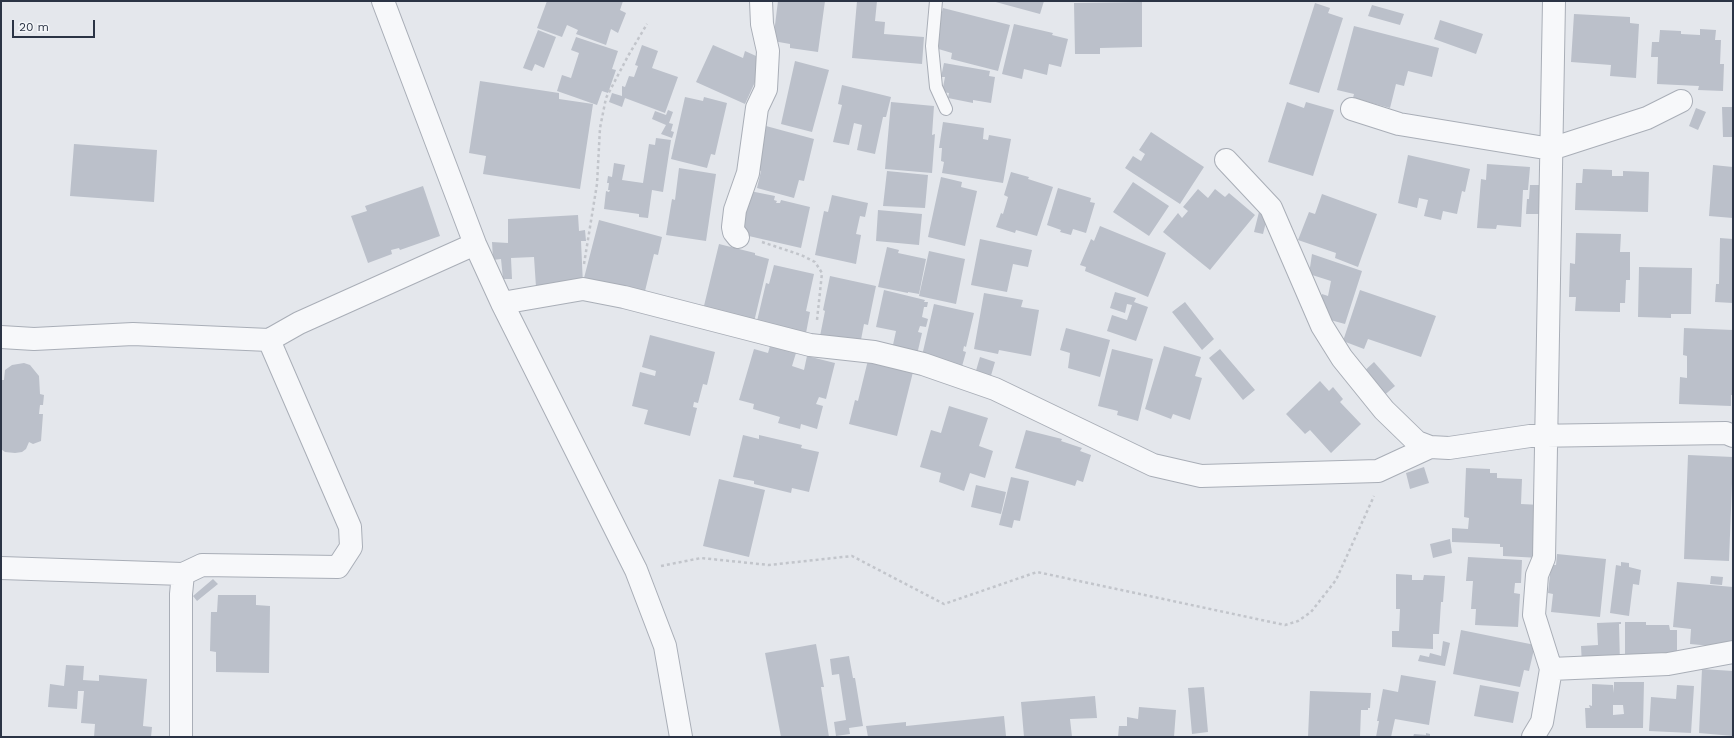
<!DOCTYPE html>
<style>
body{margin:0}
#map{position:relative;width:1734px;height:738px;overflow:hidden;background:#e4e7ec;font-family:"Work Sans",sans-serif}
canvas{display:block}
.frame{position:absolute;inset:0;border:2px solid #2b3445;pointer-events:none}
.scale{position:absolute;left:12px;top:20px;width:83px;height:18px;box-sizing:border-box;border:2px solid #2b3445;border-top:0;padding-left:5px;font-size:12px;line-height:14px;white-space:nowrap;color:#2b3445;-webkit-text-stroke:3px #f4f6f9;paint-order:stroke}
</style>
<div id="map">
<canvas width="1734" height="738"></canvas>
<div class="frame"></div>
<div class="scale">20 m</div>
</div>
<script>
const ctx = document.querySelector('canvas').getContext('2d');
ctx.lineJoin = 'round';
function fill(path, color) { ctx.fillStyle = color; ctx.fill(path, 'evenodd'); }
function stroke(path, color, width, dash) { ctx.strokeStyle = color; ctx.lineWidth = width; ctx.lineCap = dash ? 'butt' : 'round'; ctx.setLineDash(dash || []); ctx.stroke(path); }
fill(new Path2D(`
 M547,1h76l-3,9 6,3 -8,20 -7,-4 -5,16 -30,-11 2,-4 -11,-5 -5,12 -25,-9z
 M778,1h47l-7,51 -28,-4v-4l-17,-3z
 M857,1h20l-2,20 10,1 -1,12 40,3 -2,27 -70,-6z
 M992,1h52l-4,13z
 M1142,2v45l-42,1v6h-25l-1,-51z
 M1315,3l15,5 -2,5 15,5 -24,75 -30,-9z
 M1372,5l32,9 -4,11 -32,-9z
 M943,8l67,17 -12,46 -47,-12 1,-6 -17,-5 5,-19h-3z
 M1574,14l56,3v6l9,1 -3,54 -26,-2 1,-11 -40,-3z
 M1440,20l43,14 -7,20 -42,-15z
 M1014,24l39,9 -1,2 16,4 -7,28 -12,-3 -2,11 -23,-6 -2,10 -20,-5z
 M1354,26l85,22 -7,29 -24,-6 -4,15 -8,-2 -6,24 -37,-10 1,-4 -17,-4z
 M1700,29l16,1 -1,10h6l-1,24h4l-1,27 -25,-1 1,-4 -42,-2 1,-27h-7l1,-15h7l1,-12 21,1v3l19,1z
 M538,30l18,7 -12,31 -9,-4 -3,7 -9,-3z
 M576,37l42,14 -6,18 4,1 -8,23 -6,-2 -5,14 -40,-14 5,-16 9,3 8,-25 -8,-3z
 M642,45l16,6 -6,17 26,9 -13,36 -40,-15 -3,9 -13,-5 3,-9 10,3v-10l3,1 4,-11 5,1 4,-11 -3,-1z
 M713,45l30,13 2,-7 20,9 -20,44 -49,-22z
 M795,61l34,9 -17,62 -31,-8z
 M944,63l46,8 -1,5 6,1 -4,26 -18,-3v3l-25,-5 1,-5 -7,-1 3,-15h-4z
 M480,81l79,12v6l34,5 -13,85 -97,-15 3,-18 -17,-3z
 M842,85l49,12 -5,20h-3l-8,37 -18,-4 5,-25 -8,-2 -5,22 -16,-3 9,-37 -4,-1z
 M685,97l18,4 1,-4 23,6 -12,52 -4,-1 -4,14 -36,-9z
 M891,102l43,4 -2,29 3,-1 -3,39 -47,-4z
 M1287,102l17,6 2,-6 28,8 -21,66 -45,-14z
 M1722,107h11v30h-10z
 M1696,108l10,4 -8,18 -9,-4z
 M668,110l5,2 -4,11 4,1 -2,7 3,1 -2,6 -11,-4 5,-9 -14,-6 3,-8 11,4z
 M943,122l41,6 -1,11 5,1 1,-5 22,4 -8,44 -61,-10 2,-11 -3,-1 1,-13h-3z
 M766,126l48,13 -10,42 -5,-1 -5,18 -37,-10 4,-17 -6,-2z
 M1151,132l53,35 -24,37 -55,-36 8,-12 8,5 4,-7 -6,-4z
 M656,138l15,2 -8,52 -11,-2 -4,28 -9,-1v-3l-35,-5 2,-18 3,1 1,-2h-2l1,-7h-2l1,-7 4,1 2,-14 11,2 -3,15 21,3 6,-39 6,1z
 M74,144l83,6 -3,52 -84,-6z
 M1408,155l62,14 -5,23 -3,-1 -5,23 -14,-3 -2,9 -17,-4 4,-16 -9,-2 -2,10 -19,-5z
 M1487,164l43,3 -2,23h-5l-2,37 -24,-2 -1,4 -19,-1 4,-49 5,1z
 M1713,165l20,2v51l-24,-2z
 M679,168l37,6 -10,67 -40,-6 6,-36 3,1z
 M1583,169l29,1v6h11v-5l26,1 -1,40 -73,-2 1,-27h6z
 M887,171l41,4 -3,33 -42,-2z
 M1011,172l18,5 -1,2 25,8 -16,49 -21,-6 -1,3 -19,-6 5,-14 2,1 5,-17 -4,-2z
 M941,177l21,5 -1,5 16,4 -12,55 -37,-9z
 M1133,182l36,24 -20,30 -36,-24z
 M1530,185h10l-1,29h-13l1,-15h2z
 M423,186l17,50 -40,14 -1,-2 -8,2 1,4 -24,9 -17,-47 16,-5 -2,-5z
 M1058,188l33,10 -1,4 5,1 -9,30 -13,-4 -2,6 -11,-3 1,-2 -14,-5z
 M1198,189l10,9 7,-9 10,8 4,-4 26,22 -45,55 -47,-38 15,-19 4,5 6,-7 -5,-4z
 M750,191l25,5 -1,4 3,1 -1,2h4l1,-3 29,7 -9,41 -61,-14z
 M1322,194l55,20 -19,53 -23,-9 1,-5 -38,-13 11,-28 6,2z
 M832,195l36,8 -3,14 -5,-1 -4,18 5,1 -5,29 -41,-9 9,-44 4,1z
 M1260,208l9,2 -6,24 -9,-2z
 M878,210l44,4 -3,31 -43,-4z
 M578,215l1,16 6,-1 1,11h-5l2,44 -47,2 -2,-30 -23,1 1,21h-9l-2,-20 -8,1 -1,-18 16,1v-24z
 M599,220l63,17 -4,18 -4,-1 -9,37 -22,-6 -1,2 -38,-9z
 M1100,226l66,27 -18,44 -63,-26 1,-4 -6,-2 11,-26 3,2z
 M1576,233l45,1 -1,18h10v28h-4l-1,23h-5v9l-45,-1 1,-14h-7l1,-34 5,1z
 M1720,238l13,1v64l-18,-1 1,-18h3z
 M980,239l52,11 -4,17 -15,-3 -6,28 -36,-7z
 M719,244l36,9v2l14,4 -15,63 -51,-12z
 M887,247l12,3 -1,3 28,6 -7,35 -11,-2v1l-30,-6z
 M929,251l36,8 -9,45 -37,-8z
 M1312,254l50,17 -17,53 -22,-6 -4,-11 3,-13 6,2 3,-15 -22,-7z
 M774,265l40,9 -8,37 4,1 -4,21 -49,-12 9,-38 3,1z
 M1639,267l53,1 -1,46h-20v4l-33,-1z
 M830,276l46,10 -8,39 -4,-1 -4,21 -40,-9 5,-25 -2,-1z
 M884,290l41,10 -1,2h4l-1,5h-3l-2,10 6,2 -2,8 -6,-1 -2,6 4,1 -6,26 -25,-5 5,-23 -20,-4z
 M1360,290l76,26 -15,41 -53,-18 -4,10 -21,-8z
 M1115,292l21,6 -2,4 14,5 -12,34 -29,-10 5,-16 15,5 5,-15 -5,-1 -2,9 -15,-5z
 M984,293l39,7 -2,7 18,3 -8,46 -32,-6 -1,4 -24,-5z
 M1185,302l29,37 -12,11 -30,-38z
 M934,304l40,9 -8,34 -2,-1 -1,5 3,1 -5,18 -40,-10z
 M1066,328l44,12 -10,37 -32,-9 2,-15 -10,-3z
 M1684,328l49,2v65h-2v11l-52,-2 1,-27 7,1v-22l-4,-1z
 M650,335l65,17 -8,33 -4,-1 -5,19 -4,-1 -1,5 4,1 -7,28 -46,-12 4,-14 -16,-4 8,-34 15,4 1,-5 -14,-4z
 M770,346l26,7 -4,13 12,4 3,-14 28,7 -9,36 -7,-2 -3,7 7,2 -6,23 -16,-5 -1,5 -22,-6 2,-6 -27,-8 1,-5 -15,-4 15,-51 14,4z
 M1164,346l37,11 -6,19 7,2 -12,42 -17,-6 -2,5 -26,-10z
 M1112,349l41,10 -15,62 -21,-6 1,-4 -20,-5z
 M1220,349l35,41 -12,10 -34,-42z
 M869,356l45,12 -17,68 -48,-12 6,-24 3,1z
 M980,357l15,5 -5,17 -15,-5z
 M1374,362l21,24 -14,12 -20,-24z
 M24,363l6,2 9,11 1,18 4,1 -1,10h-3l-1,9h4l-2,27 -8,3 -4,-2 -3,7 -4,3 -7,1 -10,-1 -4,-3v-69h3l1,-10 7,-5z
 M1320,381l9,10 4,-4 10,12 -3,3 21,22 -30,29 -21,-23 -5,4 -19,-20z
 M949,406l39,12 -9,28 14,5 -8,27 -15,-5 -6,18 -25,-9 2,-9 -21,-6 11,-37 10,3z
 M1026,430l36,9 -1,2 21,7 -2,3 11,4 -8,27 -6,-2 -2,6 -60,-18z
 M743,435l16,4v-4l43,10 -1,3 18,4 -10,40 -17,-4 -1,5 -37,-9v-3l-21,-4z
 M1688,455l45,2 -4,104 -45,-2z
 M1424,467l5,16 -19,6 -4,-16z
 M1466,468l24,1v4h7v5l25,1 -1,25 20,1 -1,53 -37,-2v-9h-3v-3l-48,-2v-14l16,1 1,-11 -5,-1z
 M1011,477l18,4 -9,40 -6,-1 -2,8 -13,-3z
 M719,479l46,11 -16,67 -46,-11z
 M976,485l30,7 -5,22 -30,-7z
 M1450,539l2,14 -19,5 -3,-14z
 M1557,554l49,5 -6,58 -49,-5 2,-18 -5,-1 3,-28h5z
 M1468,557l54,3 -1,23h-6l-1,10 6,1 -2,33 -43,-2 1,-16h-5l2,-28h-7z
 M1621,562l8,1v4l12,3 -2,15 -6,-1 -4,32 -19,-3 6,-48 5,1z
 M1396,574l16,1v5h11l1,-5 21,1 -2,26h-2l-2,32h-6v15l-41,-2v-16h7l1,-22h-4z
 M1711,576l12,1 -1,8 -12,-1z
 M213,579l5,5 -21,17 -4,-5z
 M1677,582l56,5v61l-43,-4 1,-15 -18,-2z
 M218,595h38v10l14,1 -1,67 -53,-1v-20l-6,-1 1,-39h6z
 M1621,622v2h-2l1,40 -38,1 -1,-19 17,-1 -1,-22z
 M1625,622h21v3h23l1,5h7v24l-52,2z
 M1461,630l74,15 -6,26 -5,-1 -4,17 -67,-13z
 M1443,641l7,2 -5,23 -27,-5 2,-6 9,2 1,-4 11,3z
 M816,644l8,43h-3l8,50h-48l-16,-84z
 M849,656l4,22h2l8,48 -14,2 1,6 -14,2 -2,-14 12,-2 -7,-46 -7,1 -2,-16z
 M66,665l18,1 -1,14 16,1v-6l48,4 -4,47 9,1 -1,10h-57l1,-13 -14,-1 3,-32h-6l-1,18 -29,-2 2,-23 14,2z
 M1702,669l31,2v65l-34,-3z
 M1401,675l35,6 -7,44 -34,-6 -4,18h-15l3,-16h-2l6,-32 15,3z
 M1614,682h30l-1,46h-57l-1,-20h5l-1,-3 3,1v-22l21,1 1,8zM1613,705h10l1,9 -11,1z
 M1480,685l39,7 -6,31 -39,-7z
 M1677,685l17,1 -3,47 -42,-2 2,-34 25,2z
 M1204,687l4,45 -16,2 -4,-46z
 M1310,691l61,2 -1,15h-2v2h-7l-1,27h-52z
 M1095,696l2,22 -27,1 2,18h-48l-3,-35z
 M1139,707l37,3 -2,27h-56l1,-11h8v-9l11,2z
 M1004,716l2,20 -138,1 -2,-11 40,-4v4z
 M1426,733l4,1v3h-17l1,-3 12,1z`), '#bbc0ca');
const lane = new Path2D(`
 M936,1l-4,45 4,41 10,22`);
const street = new Path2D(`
 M383,1l92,243 27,59 134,267 29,76 16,91
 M1352,109l47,15 152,25 96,-31 34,-17
 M1226,160l45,48 51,118 20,32 42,52 33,32 13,5 19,1 81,-12 196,-3 7,3
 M738,237l-4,-5 -1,-5 2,-17 13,-37 9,-65 9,-19 2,-38 -6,-27 -1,-23
 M502,303l81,-14 41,8 186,48 64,7 49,12 72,25 158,76 48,11 177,-5 52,-24
 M1,337l33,2 99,-5 136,6
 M1,568l182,6
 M1551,669l117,-5 65,-12
 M181,737v-143l2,-20 19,-9 136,2 13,-20 -1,-20 -81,-187 30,-17 176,-79
 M1533,737l9,-15 9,-53 -17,-54 3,-40 7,-17 10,-557`);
stroke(lane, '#a9aeb7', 14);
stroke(street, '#a9aeb7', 24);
stroke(new Path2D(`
 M762,242l39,13 14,7 7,11 -5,47
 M584,264l13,-80 3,-56 6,-30 22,-42 19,-32
 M661,566l40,-8 68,7 83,-9 92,48 93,-32 248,53 13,-4 13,-9 25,-32 38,-84`), '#c2c5cb', 2.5, [3, 3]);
stroke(lane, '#f7f8fa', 12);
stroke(street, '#f7f8fa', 22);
</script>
